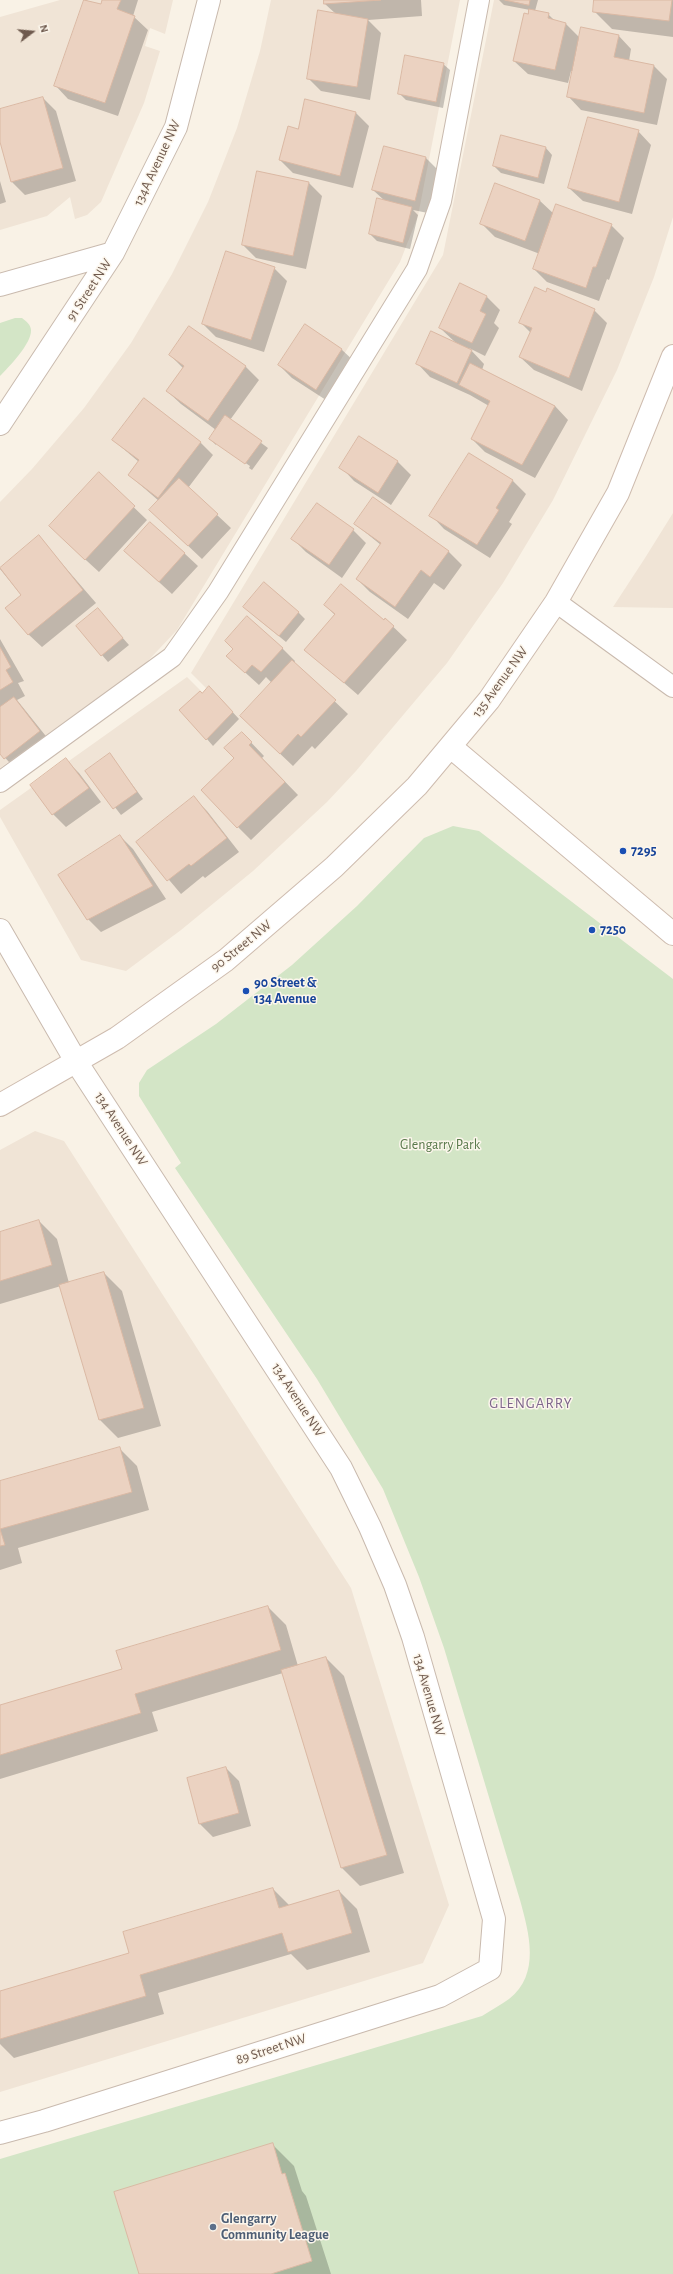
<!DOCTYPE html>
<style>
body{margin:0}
#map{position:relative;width:673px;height:2274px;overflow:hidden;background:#f9f2e6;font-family:"Alegreya Sans",sans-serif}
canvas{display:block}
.north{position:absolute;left:12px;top:12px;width:40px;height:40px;-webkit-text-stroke:3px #fcf6ec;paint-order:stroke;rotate:74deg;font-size:11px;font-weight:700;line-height:16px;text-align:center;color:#6f5a4e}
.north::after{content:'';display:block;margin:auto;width:14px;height:18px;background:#6f5a4e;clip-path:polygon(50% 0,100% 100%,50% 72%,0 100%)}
</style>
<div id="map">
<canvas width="673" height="2274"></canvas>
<div class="north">N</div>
</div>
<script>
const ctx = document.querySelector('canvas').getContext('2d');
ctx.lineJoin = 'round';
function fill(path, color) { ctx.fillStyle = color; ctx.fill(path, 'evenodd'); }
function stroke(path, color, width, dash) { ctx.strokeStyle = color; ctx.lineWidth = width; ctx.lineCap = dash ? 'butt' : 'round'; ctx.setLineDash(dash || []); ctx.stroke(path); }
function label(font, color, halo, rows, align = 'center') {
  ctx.font = font + ' "Alegreya Sans",sans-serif'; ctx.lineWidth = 3; ctx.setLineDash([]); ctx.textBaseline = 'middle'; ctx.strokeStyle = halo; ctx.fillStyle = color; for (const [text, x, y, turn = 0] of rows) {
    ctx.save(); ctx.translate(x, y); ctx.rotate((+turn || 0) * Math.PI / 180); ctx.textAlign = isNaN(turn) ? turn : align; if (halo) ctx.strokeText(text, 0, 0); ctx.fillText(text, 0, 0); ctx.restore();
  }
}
fill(new Path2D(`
 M60,0h113l-8,34 -15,-6 -5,18 15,5 -16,52 -43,99 -14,13 -12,4 -5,-22 -23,19 -47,14v-213z
 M271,0h189l-42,216 -18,46 -223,368 -34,36 -143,102v-266l32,-33 52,-61 47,-65 41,-69 36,-72 29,-74 23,-77z
 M494,0h179v217l-19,60 -37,93 -64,130 -50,83 -56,80 -91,108 -29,31 -74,69 -72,59 -55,41 -45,-11 -81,-143v-7l187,-133 36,36 4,-4 -36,-36 252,-418z
 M673,513v95l-60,-1 32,-49z
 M35,1131l29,10 287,447 98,317 -26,58 -423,129v-942z`), '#f0e4d6');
fill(new Path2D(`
 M15,318h7c4,3 9,7 9,12 1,13 -22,37 -31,46v-53z
 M453,826l26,5 194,148v1295h-673v-115l482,-143c9,-6 19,-11 27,-17 32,-25 20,-66 11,-99l-76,-252 -25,-71 -36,-88 -66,-110 -142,-211 6,-5 -42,-67v-13l8,-13 69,-46 76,-59 65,-59 67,-68z`), '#d3e5c6');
fill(new Path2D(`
 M85,0l17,5 1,-5h35l-5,16 15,14 -30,86 -50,-17 -13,-14z
 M325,0h96l1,16 -54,4 13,13 -11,67 -49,-9 -13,-13 28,-64 -11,-10z
 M499,0h39l-3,11 13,3 7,7 11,3 14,14 38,-3 13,14 -2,12 25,5 13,13 -10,46 -76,-15 -13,-14 5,-25h-2l-3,12 -40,-9 -14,-13 16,-51 -26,-5z
 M595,0h78v37l-61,-8 -18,-18z
 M443,64l7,6 -7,38 -37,-8 -7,-7z
 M43,98l13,13 20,70 -51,14 -13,-13 -12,-43v-29z
 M306,100l50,13 13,13 -16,62 -60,-15 -13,-13 18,-30z
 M638,131l13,14 -19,69 -49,-13 -14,-13z
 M546,148l6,7 -8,29 -43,-11 -7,-7z
 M426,158l13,13 -11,42 -15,-3 5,5 -8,34 -33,-8 -7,-7 15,-33 -12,-11z
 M0,181l6,21 -6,2z
 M309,183l13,13 -16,73 -50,-11 -13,-13z
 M539,200l15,14 57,11 13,13 -15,42 -2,-1 -8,22 -52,-19 -13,-13 6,-15 -45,-17 -13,-13z
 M274,268l13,13 -23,71 -48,-15 -13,-13z
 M460,285l27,12 13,13 -6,13 5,5 -14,28 -16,-8 15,16 -2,6 73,36 13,14 -33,58 -50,-26 -13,-13 17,-33 -19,-11 -40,-18 -13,-14 39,-20 -16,-15z
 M594,310l13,13 -25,68 -48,-21 -14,-13 11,-24 -11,-11z
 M189,328l57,39 13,13 -29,40 38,28 -16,22 -3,-2 1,-2 -34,-23v2l-6,-6 6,-9 -35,-26 -14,-13 16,-23 -13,-13z
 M341,349l14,13 -26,40 -37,-24 -13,-13z
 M360,437l38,25 13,13 -20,30 -37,-24 -13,-14z
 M113,440l87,2 13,13 -25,33 43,40 -29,31 -38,-36 -5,-22 -30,-26 10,-13z
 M469,454l44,27 13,13 -17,28 3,2 -22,34 -46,-29 -13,-14z
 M99,474l48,46 -48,52 -36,-33z
 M373,499l76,53 13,13 -18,25 -10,-7 -26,36 -38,-27 -13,-13 24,-34 -26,-21z
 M353,530l13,13 -24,35 -36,-26 -13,-13z
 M39,537l57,66 -54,44 -14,-13 -6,-38 -22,-27z
 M125,551l59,2 14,13 -26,28z
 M325,605l59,16 1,-2 22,21 -49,55 -52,-45 29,-35z
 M98,610l31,35 -21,17 -6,-7z
 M299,613l6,6 -19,23 -34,-28z
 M0,639l24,42 -6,2 7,13 -8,4 36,45 -36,26 -17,-19z
 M282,648l13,13 -1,2 54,51 -33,35 -3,-3 -19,20 -39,-37 18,-46 -6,-6 -7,8 -32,-29z
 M216,694l23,25 -26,27 -6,-7z
 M242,733l22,23 -2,2 36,37 -47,45 -13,-13 -3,-69z
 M110,755l33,44 -22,16 -34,-44z
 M66,760l13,13 22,29 -35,25 -13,-13 -22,-29z
 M194,798l13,13 32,41 -34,26 -2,-2 -22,18 -44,-52z
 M120,836l13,13 33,50 -65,33 -13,-13z
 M39,1221l18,18 12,44 35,-10 18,18 39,135 -43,12 -18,-18 -39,-134 -61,18v-71z
 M119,1448l18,18 12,44 -131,38 4,15 -22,7v-88z
 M268,1607l18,18 12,41 28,-8 18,18 60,197 -44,13 -18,-18 -59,-195 -131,39 6,19 -158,48v-73l123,-37z
 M226,1768l13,13 12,45 -38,11 -13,-13z
 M273,1889l16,16 50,-14 18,18 13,43 -63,18 -16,-16 -133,39 6,21 -150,44 -14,-14v-52l130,-38z
 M272,2144l22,22 8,25 4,5 25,78h-190z`), '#0003');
const building = new Path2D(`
 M84,0l17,4 1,-4h19l-4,9 18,7 -30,87 -51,-17z
 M324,0h57l-57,4z
 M505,0h25l-1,5z
 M594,0h78l-3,21 -76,-9z
 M529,9l20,4 -1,5 18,5 -11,47 -42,-9 11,-48 4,1z
 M318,10l50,9 -11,68 -50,-8z
 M581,27l38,8 -5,22 40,8 -10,48 -77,-16z
 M405,55l39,8 -8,39 -38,-8z
 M43,97l20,71 -52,14 -11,-40v-33z
 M305,99l51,13 -16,64 -61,-16 9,-34 10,3z
 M588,117l51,13 -20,72 -51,-14z
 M501,135l45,12 -8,31 -45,-12z
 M384,146l42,11 -11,44 -43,-11z
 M257,171l52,11 -16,74 -51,-11z
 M495,183l45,17 -15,41 -45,-17z
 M377,198l35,9 -9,36 -34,-9z
 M556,204l56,20 -16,43h-3l-7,21 -53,-19z
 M226,251l49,16 -24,73 -49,-16z
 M460,283l27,13 -7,15 6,3 -14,29 -33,-15z
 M535,287l11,5 1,-4 48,21 -26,69 -50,-21 13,-29 -13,-5z
 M305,324l37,25 -26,41 -38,-25z
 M189,326l57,40 -38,55 -42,-30 18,-25 -15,-11z
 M431,331l41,19 -15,33 -41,-19z
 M470,363l85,43 -33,59 -51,-26 19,-38 -31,-16z
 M144,398l57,44 -43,56 -30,-23 11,-15 -27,-20z
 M225,415l37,26 -17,23 -36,-25z
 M359,436l39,25 -20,32 -39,-25z
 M469,453l44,27 -17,28 3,2 -22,35 -48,-29z
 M99,472l36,34 -50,54 -36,-34z
 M179,478l39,36 -30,32 -39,-36z
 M373,497l76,54 -19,26 -9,-7 -26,37 -39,-28 25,-36 -27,-19z
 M317,503l37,26 -25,36 -38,-26z
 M150,522l35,31 -26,29 -35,-31z
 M39,535l44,55 -55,45 -23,-27 16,-13 -21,-27z
 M264,582l35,30 -20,24 -36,-29z
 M341,584l43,36 1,-2 9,8 -50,57 -40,-33 31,-36 -11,-9z
 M98,608l25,30 -22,18 -25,-30z
 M247,616l36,32 -22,24 -9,-7 -7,8 -19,-17 7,-7 -8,-8z
 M0,647l11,20 -5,3 7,12 -13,8z
 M292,660l44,40 -35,37 -3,-3 -18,20 -40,-38z
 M209,686l24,26 -27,28 -27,-30 21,-19 2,2z
 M14,697l26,34 -36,28 -4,-5v-47z
 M242,732l10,10 -3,3 36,37 -48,46 -36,-38 33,-32 -10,-10z
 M110,753l27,39 -24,17 -28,-38z
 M66,758l23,30 -37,27 -22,-30z
 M194,796l33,42 -36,28 -2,-2 -22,17 -31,-39z
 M120,835l33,51 -66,34 -29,-45z
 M39,1220l13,45 -52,16v-49z
 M104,1272l40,136 -45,12 -40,-135z
 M120,1447l12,45 -132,37 5,16 -5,1v-65z
 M268,1606l13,44 -146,44 6,19 -141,42v-50l122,-36 -6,-18z
 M326,1657l61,198 -46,13 -60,-198z
 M226,1767l13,46 -40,11 -12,-46z
 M273,1888l6,20 60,-18 13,43 -64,19 -6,-19 -142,42 6,21 -146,43v-48l129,-38 -6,-21z
 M273,2143l9,31 3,-1 27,88 -41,13h-132l-25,-82z`);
fill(building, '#ebd2c1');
stroke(building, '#dbb9a4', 1);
const lane = new Path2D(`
 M556,602l117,85
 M0,782l172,-125 46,-65 199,-323 24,-68 38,-201`);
const street = new Path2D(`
 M0,285l113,-32
 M0,424l113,-171 63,-126 33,-127
 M0,930l77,133 264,405 29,59 25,58 18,52 81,282 -4,50 -50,27 -396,125 -44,12`);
const secondary = new Path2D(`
 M451,747l222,187
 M0,1105l117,-67 109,-78 108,-93 83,-81 72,-86 67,-98 62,-109 55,-137`);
stroke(lane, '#c9baae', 22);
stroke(street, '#c9baae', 24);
stroke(secondary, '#cebcaf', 24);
stroke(lane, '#fff', 20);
stroke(street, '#fff', 22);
stroke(secondary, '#fff', 22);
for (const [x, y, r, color] of [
 [623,851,4,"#1a4fb4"],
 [592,930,4,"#1a4fb4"],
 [246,991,4,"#1a4fb4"],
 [213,2227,4,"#5c6f8a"]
]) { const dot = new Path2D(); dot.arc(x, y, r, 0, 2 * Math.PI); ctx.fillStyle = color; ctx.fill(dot); stroke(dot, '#fcf6ec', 1.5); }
label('14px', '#6f5a4e', '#fcf6ec', [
 ["134A Avenue NW",157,163,-65],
 ["91 Street NW",89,290,-57],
 ["135 Avenue NW",500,682,-54],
 ["90 Street NW",241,946,-39],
 ["134 Avenue NW",121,1129,57],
 ["134 Avenue NW",298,1400,57],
 ["134 Avenue NW",429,1695,74],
 ["89 Street NW",271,2049,-18]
]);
label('bold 14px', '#164399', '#fcf6ec', [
 ["7295",631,851],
 ["7250",600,930],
 ["90 Street &",254,983],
 ["134 Avenue",254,999]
], 'left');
label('14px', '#59794b', '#fcf6ec', [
 ["Glengarry Park",440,1145]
]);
label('bold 14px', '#4e5e75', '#fcf6ec', [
 ["Glengarry",221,2219],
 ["Community League",221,2235]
], 'left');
ctx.letterSpacing = '1px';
label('15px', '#7e668c', '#fcf6ec', [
 ["GLENGARRY",531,1403]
]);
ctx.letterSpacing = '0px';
</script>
